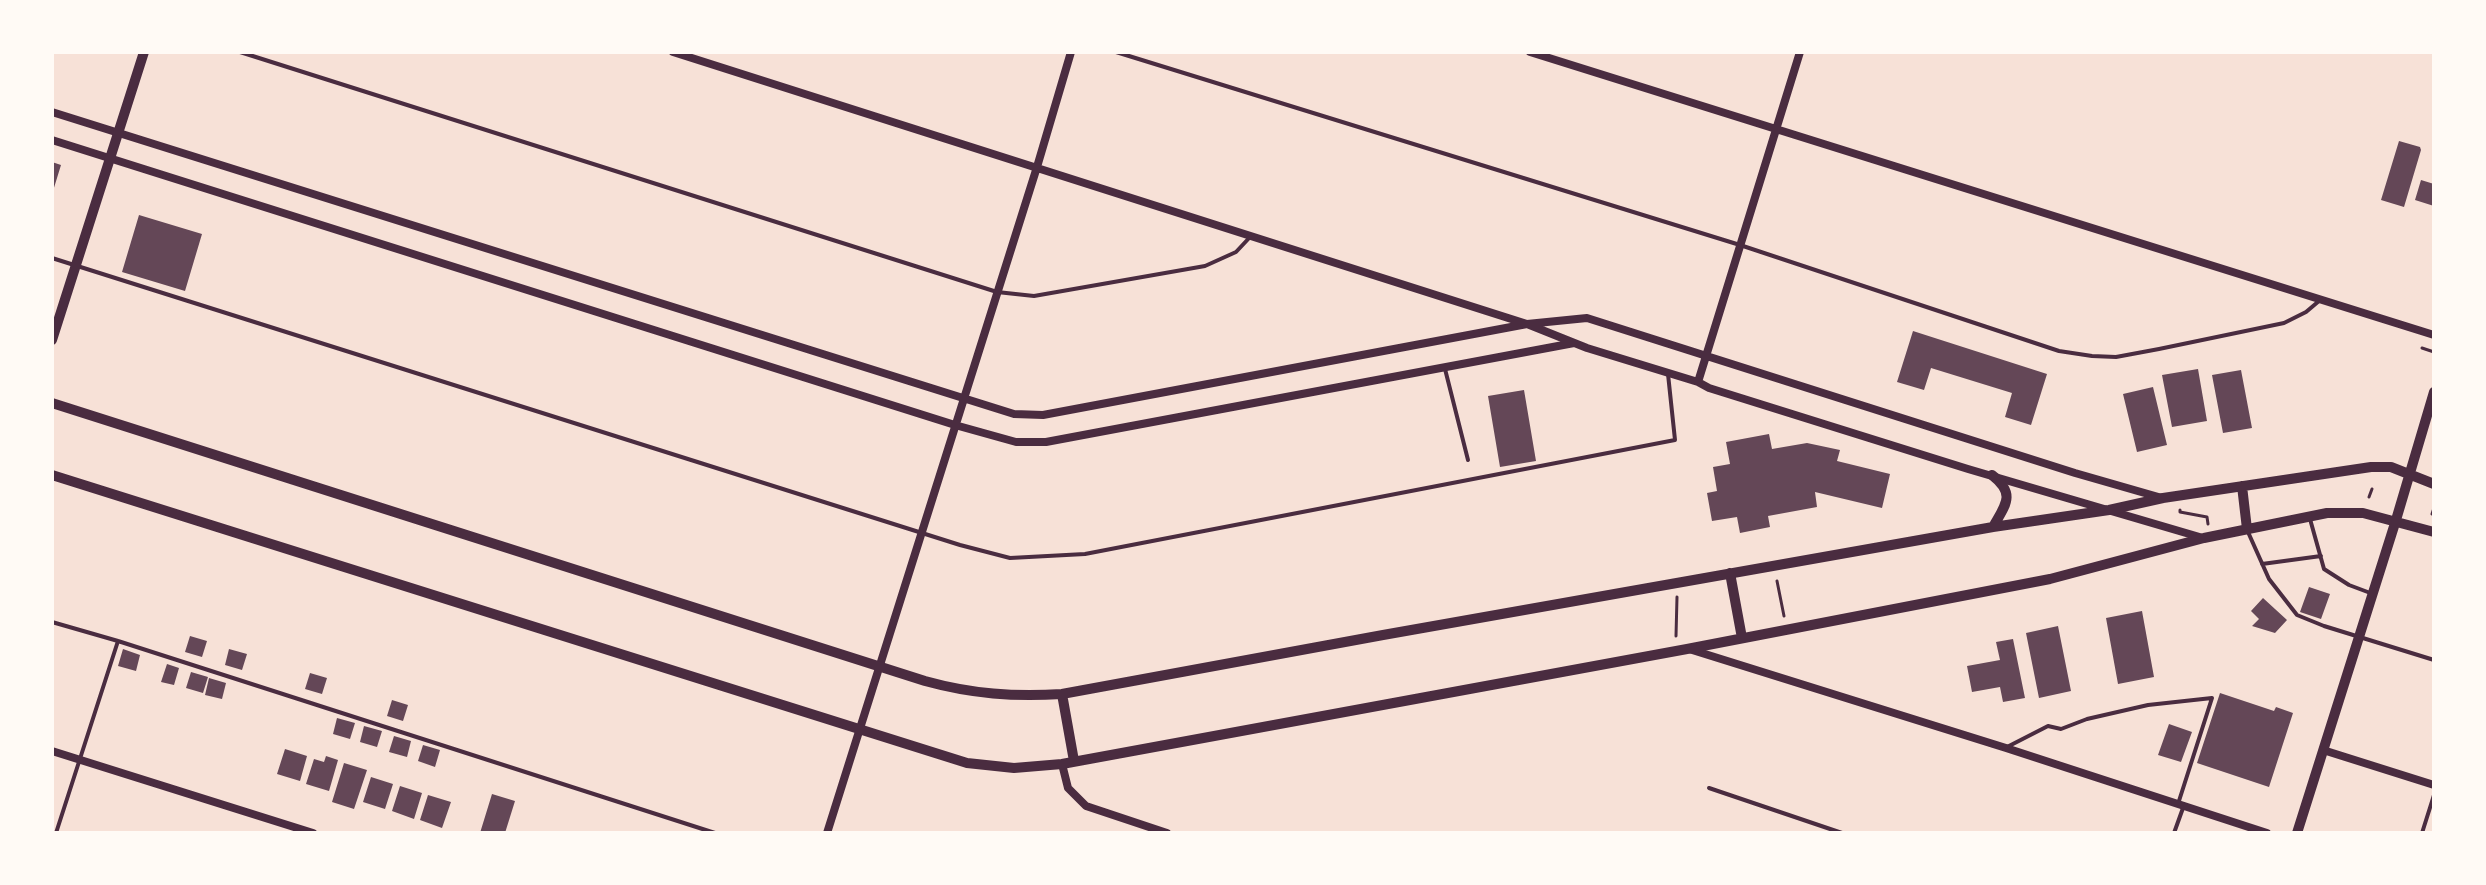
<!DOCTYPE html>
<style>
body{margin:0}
#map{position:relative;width:2486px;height:885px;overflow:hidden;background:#f7e1d7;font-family:"Noto Serif",serif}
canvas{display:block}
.frame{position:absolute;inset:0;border:54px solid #fffaf5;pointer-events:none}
</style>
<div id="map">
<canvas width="2486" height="885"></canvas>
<div class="frame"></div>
</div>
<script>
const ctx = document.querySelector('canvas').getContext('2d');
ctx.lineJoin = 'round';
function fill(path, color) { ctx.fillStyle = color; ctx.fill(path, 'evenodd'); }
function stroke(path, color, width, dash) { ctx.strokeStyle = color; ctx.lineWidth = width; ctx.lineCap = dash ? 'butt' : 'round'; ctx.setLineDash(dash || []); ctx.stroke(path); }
fill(new Path2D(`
 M2399,141l21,6 1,3 -17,57 -23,-7z
 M52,162l9,3 -8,26h-1z
 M2421,180l13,4v22l-19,-6z
 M139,215l63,19 -17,57 -63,-19z
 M1913,331l134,43 -16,51 -26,-8 7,-24 -81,-25 -7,22 -27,-8z
 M2198,369l9,52 -35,6 -10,-52z
 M2241,370l11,58 -29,5 -11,-58z
 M2153,387l14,58 -30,7 -14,-58z
 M1524,390l12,71 -36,6 -12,-71z
 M1769,434l3,15 35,-6 33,7 -3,11 53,13 -8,34 -67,-16 2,15 -49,9 2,11 -30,6 -3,-16 -25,4 -5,-28 10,-2 -4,-24 17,-3 -4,-22z
 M2309,587l21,7 -9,25 -21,-7z
 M2263,598l24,22 -12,13 -23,-7 7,-7 -8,-8z
 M2142,611l12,66 -36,7 -12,-66z
 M2058,626l13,65 -32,7 -13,-65z
 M190,636l17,5 -5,16 -17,-5z
 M2013,639l12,59 -22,4 -3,-15 -28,5 -5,-26 33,-6 -4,-18z
 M123,649l17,6 -4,16 -18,-5z
 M229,649l18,5 -5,16 -17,-5z
 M167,664l12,4 -5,17 -13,-3z
 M191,672l17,5 -5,16 -17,-5z
 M310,673l17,5 -5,16 -17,-5z
 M209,678l17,5 -4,16 -17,-4z
 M2220,693l54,18 2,-4 17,6 -24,74 -72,-24z
 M392,700l16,5 -5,16 -16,-5z
 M337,718l18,5 -5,16 -17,-5z
 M2169,724l23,8 -11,30 -23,-7z
 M364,726l18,5 -5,16 -17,-5z
 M394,736l17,5 -4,16 -18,-5z
 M423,745l17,5 -5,17 -17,-6z
 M285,749l22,7 -7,25 -23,-7z
 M326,756l12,4 -9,31 -23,-7 8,-25 10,3z
 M344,763l23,7 -13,39 -22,-7z
 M371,777l22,7 -8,25 -22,-7z
 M400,786l22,7 -8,26 -22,-8z
 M492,794l23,7 -10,32h-25z
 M428,795l23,7 -9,26 -22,-8z`), '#644757');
stroke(new Path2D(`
 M2422,348l12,4
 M2369,497l3,-8
 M2180,510v2l27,5 1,7
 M2432,514l2,-6
 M1777,581l7,35
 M1676,636l1,-39`), '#4a2c40', 3);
stroke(new Path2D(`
 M240,52l757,240 37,4 171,-30 31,-14 15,-16
 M1116,52l624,193 319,106 33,5 24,1 43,-8 125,-26 22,-11 13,-11
 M52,258l908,287 50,13 75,-4 590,-114 -7,-66
 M1445,369l23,91
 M2310,519l14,50 25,16 24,9
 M2248,532l21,47 28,36 27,11 110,34
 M2262,564l59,-8
 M52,622l66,19 597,192
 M2007,747l41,-21 13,3 26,-10 61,-14 64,-7 -34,106
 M1709,788l133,45
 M56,833l62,-192
 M2174,833l9,-25
 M2422,833l12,-38`), '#4a2c40', 4);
stroke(new Path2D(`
 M673,52l854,272 60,24 111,34 11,6 259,81 235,69
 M1530,52l904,283
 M52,112l962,302 29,1 484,-91 60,-6 488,155 87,25
 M52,140l903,285 61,17h30l528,-99
 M1698,382l102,-330
 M1689,649l317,99 261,85
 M2323,750l111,35
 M52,751l261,82
 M1062,764l6,24 18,18 81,27
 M827,833l210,-666 34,-115`), '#4a2c40', 8);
stroke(new Path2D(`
 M52,340l92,-288
 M52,403l873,278c47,13 89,16 137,13l321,-59 610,-108 116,-17 54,-12 208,-31h20l43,17
 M52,475l915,288 47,5 48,-4 625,-115 363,-70 154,-41 123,-25h36l71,19
 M1992,475c24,19 14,29 1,52
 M2242,486l5,43
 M1730,573l12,65
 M1062,694l12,67
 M2297,833l99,-313 38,-128`), '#4a2c40', 10);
</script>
